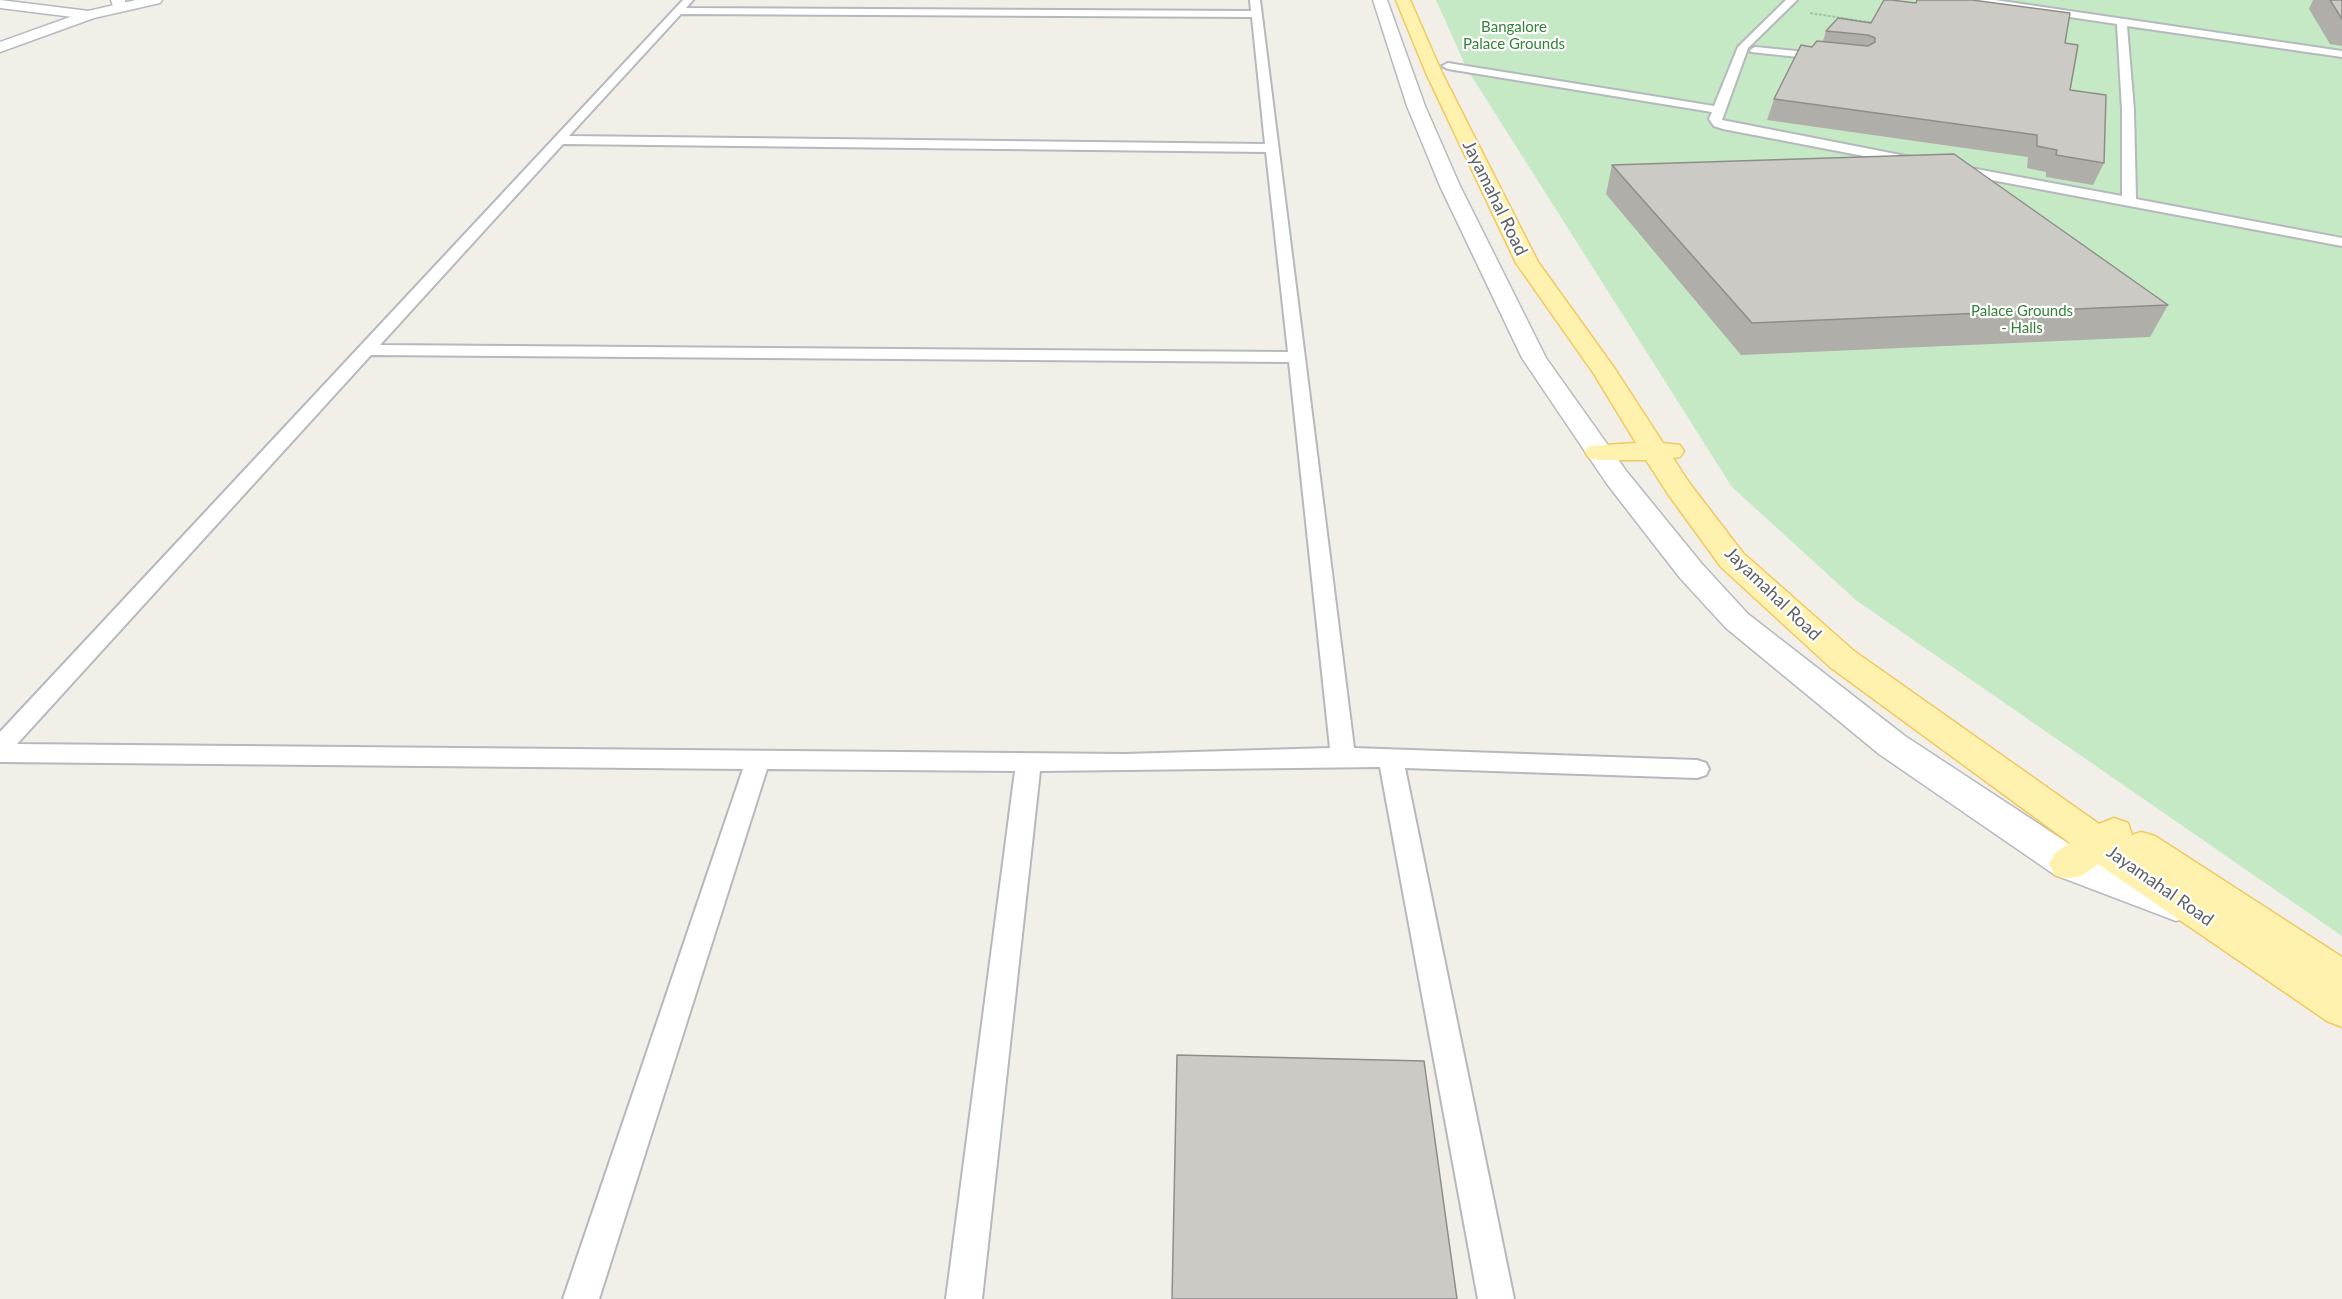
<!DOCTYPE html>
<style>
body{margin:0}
canvas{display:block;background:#f1efe8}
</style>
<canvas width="2342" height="1299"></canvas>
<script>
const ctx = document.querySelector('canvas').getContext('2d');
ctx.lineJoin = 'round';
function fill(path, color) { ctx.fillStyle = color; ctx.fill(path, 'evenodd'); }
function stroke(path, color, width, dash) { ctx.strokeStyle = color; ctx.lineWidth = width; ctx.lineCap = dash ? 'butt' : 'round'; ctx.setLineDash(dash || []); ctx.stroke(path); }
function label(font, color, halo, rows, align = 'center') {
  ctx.font = font + ' Lato,sans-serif'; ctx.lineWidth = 4.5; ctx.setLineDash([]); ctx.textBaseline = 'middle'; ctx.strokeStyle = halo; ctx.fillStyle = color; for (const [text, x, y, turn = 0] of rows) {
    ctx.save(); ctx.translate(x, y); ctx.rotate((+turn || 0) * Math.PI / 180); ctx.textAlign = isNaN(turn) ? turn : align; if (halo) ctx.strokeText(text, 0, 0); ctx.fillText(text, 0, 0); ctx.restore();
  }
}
fill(new Path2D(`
 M1436,0h906v936l-485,-335 -125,-114 -265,-418z`), '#c5e8c5');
const lane = new Path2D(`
 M683,0h10l-7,8 565,3 -1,-11h10l94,748 343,12 9,3 3,6 -3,6 -9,3 -292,-10 109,531h-36l-98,-532 -340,4 -58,528h-36l69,-528 -248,-2 -168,530h-36l180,-530 -743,-7v-30zM681,14l571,3 13,127 -696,-8zM563,144l703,8 22,200 -908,-7zM371,355l918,7 41,386 -205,6 -1108,-10z
 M1786,0h11l-49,48 -26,72 194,38 7,4 -2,3 -5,1 -193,-37 -9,-3 -5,-7 3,-7 -264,-43 -6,-3 6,-3 266,43 24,-59z
 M1970,0h25l347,51v6l-215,-31 7,84 2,89 206,39v8l-393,-74 -2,-3 7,-4 168,31v-86l-5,-86 -142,-21z
 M1755,47l72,7 6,3 -6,3 -76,-8 -1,-2z`);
const street = new Path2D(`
 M0,0l89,11 7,4 -7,4 -89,-11z
 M111,0h14l1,6 -2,3h-10z`);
const secondary = new Path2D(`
 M136,0h26l-2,3 -66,15 -94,34v-10l84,-30z
 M1373,0h14l38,106 35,80 86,172 81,114 75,92 46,50 157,122 178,117 107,40 6,12 -6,12 -14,4 -121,-46 -176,-121 -153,-126 -46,-50 -73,-94 -85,-126 -82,-172 -33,-80z`);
const primary = new Path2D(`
 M1396,0h14l32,73 96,189 77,107 48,74 17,2 4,6 -4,6 -7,1 17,26 53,69 111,98 245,173 15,-6 14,5 4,12 9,-3 14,4 187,121v70l-15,-6 -229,-157c-16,12 -23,18 -43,11l-6,-11 6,-11 15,-10 -240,-176 -109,-100 -53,-73 -22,-34h-47l-10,-2 -4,-6 4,-6 47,-3 -42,-69 -78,-111 -90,-190z`);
stroke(lane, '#b5b8bc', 4);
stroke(street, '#b5b8bc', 3);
stroke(secondary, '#b6babf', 3);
stroke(primary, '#f2c960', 3);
stroke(new Path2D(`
 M1810,13l64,10`), '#9cc7a9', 2, [3, 1.5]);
fill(lane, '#fff');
fill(street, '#fff');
fill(secondary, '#fff');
fill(primary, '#fff2af');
fill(new Path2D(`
 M2313,0h29v46l-12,-2 -21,-35z
 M1871,23l194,20 5,47 34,73 -11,22 -47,-8v-5l-19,-4 1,-11 -261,-37 7,-21 38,-52 11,-6 3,-10z
 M1612,165l556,140 -18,32 -409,18 -135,-161z`), '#afaea9');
const building = new Path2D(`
 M1884,0h7l25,3 1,-3h55l98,13 -5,30 13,2 -8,45 36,5 -2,68 -48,-8 1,-5 -20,-4v-11l-263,-36 27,-54 11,2 5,-6 51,5 7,-4v-4l-7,-3 -42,-4 12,-13 33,5z
 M2330,0h12v19z
 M1954,154l214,151 -416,18 -140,-158z
 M1177,1055l247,6 33,238h-285z`);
fill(building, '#cccac5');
stroke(building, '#8f8d8a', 1.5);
label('15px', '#348238', '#fff', [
 ["Bangalore",1514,27],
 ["Palace Grounds",1514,44],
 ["Palace Grounds",2022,311],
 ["- Halls",2022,328]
]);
label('18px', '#5f6368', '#fff', [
 ["Jayamahal Road",1495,198,64],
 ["Jayamahal Road",1773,594,44],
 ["Jayamahal Road",2160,886,35]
]);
</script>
